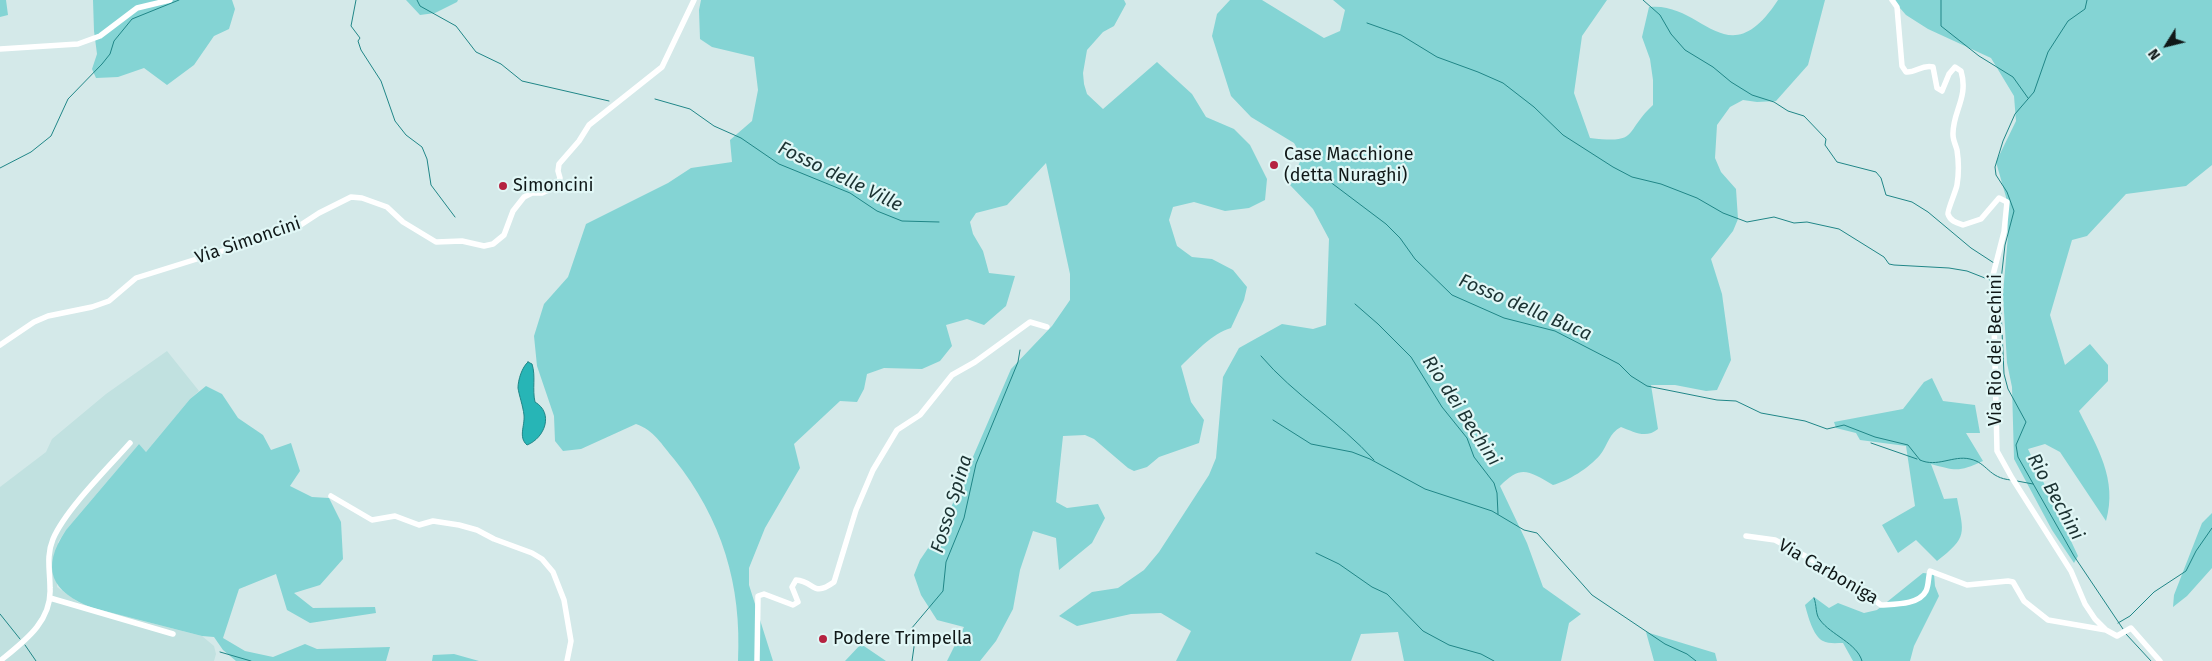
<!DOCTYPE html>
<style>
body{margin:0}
#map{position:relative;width:2212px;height:661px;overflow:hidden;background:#d4e9e9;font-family:"Fira Sans",sans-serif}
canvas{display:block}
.north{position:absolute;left:2142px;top:20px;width:50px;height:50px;-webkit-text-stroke:4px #e1f7f6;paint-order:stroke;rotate:234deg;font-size:14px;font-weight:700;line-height:20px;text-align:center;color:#101818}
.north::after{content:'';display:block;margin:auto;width:18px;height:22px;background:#101818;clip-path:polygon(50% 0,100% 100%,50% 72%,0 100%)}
</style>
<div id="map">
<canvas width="2212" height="661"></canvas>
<div class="north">N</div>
</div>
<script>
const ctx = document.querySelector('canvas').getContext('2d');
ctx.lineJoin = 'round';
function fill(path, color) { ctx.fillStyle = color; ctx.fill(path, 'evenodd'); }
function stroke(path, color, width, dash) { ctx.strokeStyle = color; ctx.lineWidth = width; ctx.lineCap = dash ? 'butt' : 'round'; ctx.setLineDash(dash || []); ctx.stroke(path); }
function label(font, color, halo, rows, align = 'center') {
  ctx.font = font + ' "Fira Sans",sans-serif'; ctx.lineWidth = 4.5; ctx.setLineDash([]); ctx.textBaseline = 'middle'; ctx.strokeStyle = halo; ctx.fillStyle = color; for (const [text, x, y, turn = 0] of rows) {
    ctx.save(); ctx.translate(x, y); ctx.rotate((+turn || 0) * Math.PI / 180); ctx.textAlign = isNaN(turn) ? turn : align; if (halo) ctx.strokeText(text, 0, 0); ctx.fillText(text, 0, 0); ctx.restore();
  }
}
fill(new Path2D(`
 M167,351l32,40 -9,8 -44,53 -7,-8 -73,86 -8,12 -1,45 21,15 15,6 109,28 12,10 2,8 -2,7h-214v-174l46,-35 6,-13 54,-45z`), '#c1e1e0');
fill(new Path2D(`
 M0,0h6l2,15 -8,2z
 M93,0h139l3,9 -6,20 -15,7 -20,29 -27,20 -23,-17 -26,9 -22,1 -4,-9 5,-15 -3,-23z
 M406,0h52l-1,2 -22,11 -15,2z
 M701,0h423l2,4 -12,22 -11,6 -16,18 -4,23 1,11 3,10 16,15 54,-47 35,32 14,23 28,12 16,16 17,34 -2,21 -16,8 -24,3 -31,-9 -21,5 -4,13 8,26 15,11 20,2 21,11 14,17 -3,13 -13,28c-20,6 -35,24 -50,38l10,36 13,18 -5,23 -40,14 -12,10 -13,4 -6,-3 -34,-29 -9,-4 -22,1 -7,66 11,6 31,-4 7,14 -13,25 -33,27 -3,-32 -23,-7 -13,39 -7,39 -17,32 -16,20h-33l17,-34 -27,-7 -16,-25 -7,-20 6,-15 23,-34 68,-157 41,-43 18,-26v-26l-24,-111 -39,42 -31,8 -6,9 3,12 10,17 6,22 26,3 -9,30 -22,19 -17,-6 -21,6 6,21 -12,15 -18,8 -38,-1 -17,6 -3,15 -7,13 -17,-1 -46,43 6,24 -35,60 -16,40v17l24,76h-35c4,-76 -16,-142 -64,-202 -12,-14 -20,-29 -38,-35l-55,25 -18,2 -8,-10 -1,-25 -17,-50 -3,-30 10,-32 24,-27 18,-53 82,-41 23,-15 41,-6 -2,-22 22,-19 6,-31 -4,-33 -42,-10 -12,-8 -1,-29z
 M1230,0h32l62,38 16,-7 5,-21 -12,-10h274l-25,36 -8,57 16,45c50,6 33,-5 63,-33v-25l-3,-21 -8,-22 7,-30c54,-6 78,71 129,-7h47l-17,65 -32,36 -19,1 -14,-2 -13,7 -13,18 -2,33 6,14 15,17 2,30 -5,12 -22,28 11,35 9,66 -14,30 -11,1 -31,-6h-24l7,44c-12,10 -24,3 -37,-2 -12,6 -13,18 -21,28 -11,13 -32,26 -47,30 -24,-14 -32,-21 -53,1l27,57 16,44 38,27 -12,9 -8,38h-157l-6,-29 -37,2 -10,27h-175l15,-30 -30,-18 -30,1 -54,12 -18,-10 33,-24 26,-4 26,-18 15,-18 50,-77 7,-17 7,-81 16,-29 43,-24 31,5 13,-4 3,-86 -16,-30 -23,-24 12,-28 -8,-14 -43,-26 -20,-21 -19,-60 5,-22z
 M1893,0h319v165l-26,21 -60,8 -39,42 -15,4 -22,75 15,50 25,-21 18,21v16l-29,30c18,36 39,68 27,110l-46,-69 -15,-8 -17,5 50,107 -4,7 -22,-33 -38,-71 -2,-72 -5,-24 -4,-69 5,-59 -2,-38 -10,-35 20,-41 -2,-25 -23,-38 -63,-29 -22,-14z
 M1932,378l11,23 32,4 5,28h-14l17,28c-24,11 -27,10 -52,3l13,35 13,-1c7,36 11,39 -20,63l-21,-21 -18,13 -16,-28 33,-19 -9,-60 -46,-6 -4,-7 -20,-5 -2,-6 69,-13 21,-27z
 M206,386l16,8 16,24 25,17 8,15 20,-7 9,28 -10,15 22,11 17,1 12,24 2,37 -23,26 -26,8 19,15 62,-1 1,6 -66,10 -23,-13 -11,-36 -37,15 -16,49 22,13 28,6 32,-13 12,5 73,-2 -4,14h-150l-13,-11 -9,-13 -12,-1 -109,-28c-42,-16 -53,-39 -27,-78l73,-86 7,8 44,-53z
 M2212,513v55l-25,28 -14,11 1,-12 28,-72z
 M1923,573l11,1 1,12 4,10 -25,50 -4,15h-57l-10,-18c-6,0 -15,1 -20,-2 -10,-5 -15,-25 -18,-36l9,-8 15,11 9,-5 26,10 13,-3z
 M1646,632l69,21 2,8h-63z
 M861,644l25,17h-41z
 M454,654l25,7h-47l1,-6z`), '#84d4d4');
const water = new Path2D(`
 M528,362l4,2c4,12 0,25 3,38 19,11 10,36 -8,43 -9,-8 -2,-19 -3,-30 -1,-9 -5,-20 -6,-27 0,-8 4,-21 10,-26z`);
fill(water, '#27b5b6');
stroke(water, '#208687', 1);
stroke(new Path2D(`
 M356,0l-5,26 9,12 -2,3 3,9 20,31 14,40 11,14 16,12 5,12 4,26 24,32
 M417,0l3,6 36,20 20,26 25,12 21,17 87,20
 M1643,0l17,15 11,19 14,16 28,17 18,15 21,13 22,7 14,9 16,5 22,23 -1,6 12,17 39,10 5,6 5,17 26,7 16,10 43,36 23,15
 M1941,0v26l38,30 34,21 15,21
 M2087,0l-2,9 -17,12 -20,31 -14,40 -19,22 -12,27 -8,26 1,8 11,17 7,19 -9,34 -5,44 4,85 4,15 18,33 -10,23 2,12 56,99 49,73
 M1367,23l34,12 36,22 41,15 25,11 31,24 29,28 50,32 19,10 29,7 36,14 26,15 24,9 27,-5 20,6 13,-1 32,7 45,28 5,7 5,1 55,3 18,3 23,9
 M655,99l35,10 24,17 27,12 38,26 71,29 27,18 25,10 37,1
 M0,168l31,-16 20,-16 17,-37 34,-35 8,-10 4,-13 18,-22 47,-19
 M1317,172l69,52 14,14 15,21 37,36 52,23 51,13 64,33 12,12 16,10 70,14 19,1 25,12 44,8 22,8 17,-4 31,12 33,8 12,15
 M1355,304l23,20 33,33 31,50 25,31 7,19 20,26 3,10 1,21
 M1261,356c33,39 79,66 113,104
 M1273,420l38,24 41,8 18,7 55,30 67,22 32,19 13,3 55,62 73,49 22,10 9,7
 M1871,443l46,16
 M1920,460c17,8 33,-5 50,-1 18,4 18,19 41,21
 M2017,481l16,3
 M1316,553l23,11 33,23 15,7 36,37 26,14 32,9 13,7
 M1814,598c3,7 1,16 6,22 11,15 37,23 42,41
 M0,614l20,25
 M2118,623l12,-7 24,-24 32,-21 10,-20 16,-23
 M2126,634l25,27
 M25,645l11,16
 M220,652l31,9
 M912,661l2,-14 -3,-18 32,-38 3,-29 18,-44 12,-54 42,-102 2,-12`), '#208687', 1);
stroke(new Path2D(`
 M1892,0l5,7 5,59 4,6c10,1 16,-8 27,-5l4,21 5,3 7,-17 6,-7 6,4c8,27 -9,41 -8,64 0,5 3,11 4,15 2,13 2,23 0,35 -1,6 -10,26 -9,29 2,7 9,9 15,11l18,-6 18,-21 8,4 -3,30 -11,43 4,176 15,27 59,93 14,33 10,15 11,11 11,6 14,-8 29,33
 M0,49l78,-5 22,-8 37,-28 33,-8
 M0,345l34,-23 14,-6 44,-9 17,-6 27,-23 160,-50 23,-15 32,-16 11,1 25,9 16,15 33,20 26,-1 22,5 9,-2 11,-9 9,-24 11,-14 8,-4h10l15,-7 3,-8 -2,-7 1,-7 20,-23 10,-16 73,-58 32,-67
 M331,496l41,24 23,-4 24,9 14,-4 26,4 18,5 17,9 38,14 10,6 11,13 11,28 7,41 -4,20
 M1746,536l29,4 32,17 36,20 38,28c13,-1 38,0 45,-14 3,-6 2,-14 4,-20l37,14 41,-4 5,1 11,19 24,19 58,10
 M50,598l123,36
 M0,661c23,-19 52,-39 50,-73 0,-18 -4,-32 3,-49 13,-30 55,-71 77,-96
 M757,661l1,-65 6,-2 29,11 5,-3 -6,-15 4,-7c19,1 16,18 38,2l22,-72 17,-40 24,-40 23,-15 32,-40 23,-13 55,-40 17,5`), '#fff', 5.5);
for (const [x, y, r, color] of [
 [1274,165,5,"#b52341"],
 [503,186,5,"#b52341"],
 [823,639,5,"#b52341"]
]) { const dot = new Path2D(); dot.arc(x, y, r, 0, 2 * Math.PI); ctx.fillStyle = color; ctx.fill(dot); stroke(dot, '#e1f7f6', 2); }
label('18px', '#101818', '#e1f7f6', [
 ["Case Macchione",1284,155],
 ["(detta Nuraghi)",1284,176],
 ["Simoncini",513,186],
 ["Podere Trimpella",833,639]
], 'left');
label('18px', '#101818', '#e1f7f6', [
 ["Via Simoncini",248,241,-19],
 ["Via Rio dei Bechini",1996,350,-90],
 ["Via Carboniga",1828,572,30]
]);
label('italic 19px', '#1b3232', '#e1f7f6', [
 ["Fosso delle Ville",840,177,26],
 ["Fosso della Buca",1525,308,23],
 ["Rio dei Bechini",1461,411,57],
 ["Rio Bechini",2055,497,61],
 ["Fosso Spina",952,504,-73]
]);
</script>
